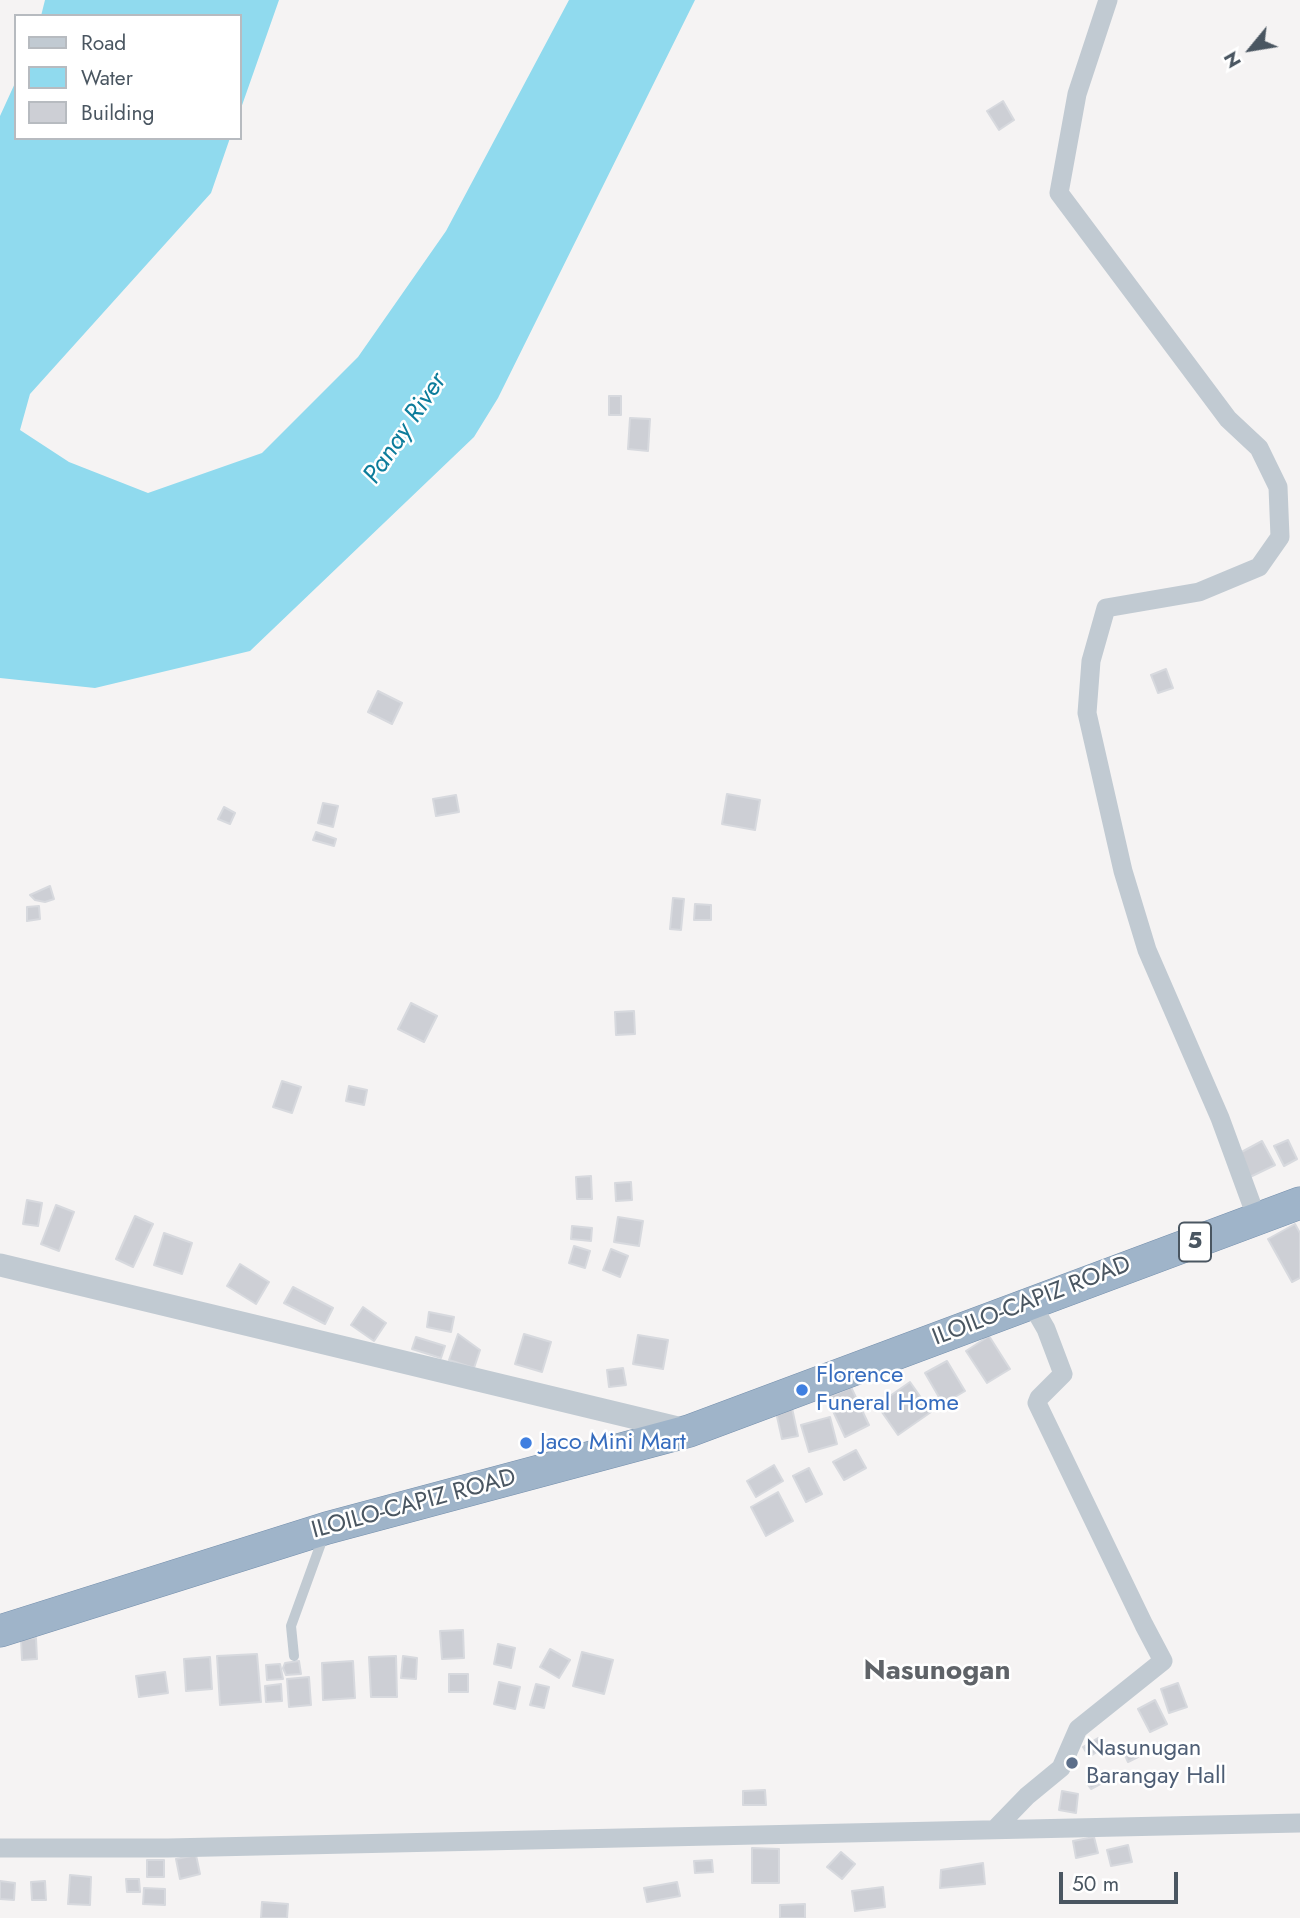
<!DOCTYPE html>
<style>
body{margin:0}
#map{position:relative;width:1300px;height:1918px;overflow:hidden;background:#f5f3f3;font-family:Jost,sans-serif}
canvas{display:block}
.legend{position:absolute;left:14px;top:14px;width:228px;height:126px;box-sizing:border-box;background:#fff;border:2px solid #b7bbc0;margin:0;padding:9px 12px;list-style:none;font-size:21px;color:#4a5661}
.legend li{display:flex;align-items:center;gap:14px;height:35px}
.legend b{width:35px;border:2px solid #b7bbc0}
.north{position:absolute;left:1216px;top:14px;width:70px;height:70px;-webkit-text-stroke:5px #fff;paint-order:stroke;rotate:240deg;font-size:19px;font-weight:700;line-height:28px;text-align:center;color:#4a5661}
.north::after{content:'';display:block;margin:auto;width:24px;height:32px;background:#4a5661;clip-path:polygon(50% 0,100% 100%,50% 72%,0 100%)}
.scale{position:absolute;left:1059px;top:1872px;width:119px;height:32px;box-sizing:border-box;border:4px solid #4a5661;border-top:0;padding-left:9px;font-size:21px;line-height:24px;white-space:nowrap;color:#4a5661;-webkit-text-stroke:5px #fff;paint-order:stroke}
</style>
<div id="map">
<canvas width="1300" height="1918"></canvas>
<ul class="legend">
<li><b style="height:9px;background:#c1cad2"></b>Road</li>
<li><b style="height:19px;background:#90daee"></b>Water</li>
<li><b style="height:19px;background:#cdcfd5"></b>Building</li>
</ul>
<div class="north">N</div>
<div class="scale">50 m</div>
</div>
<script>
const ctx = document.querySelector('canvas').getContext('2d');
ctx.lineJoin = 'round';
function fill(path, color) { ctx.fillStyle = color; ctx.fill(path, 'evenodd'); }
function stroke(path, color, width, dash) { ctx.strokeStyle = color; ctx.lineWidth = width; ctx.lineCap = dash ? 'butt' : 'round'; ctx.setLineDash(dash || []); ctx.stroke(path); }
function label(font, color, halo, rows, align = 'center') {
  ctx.font = font + ' Jost,sans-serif'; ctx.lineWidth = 5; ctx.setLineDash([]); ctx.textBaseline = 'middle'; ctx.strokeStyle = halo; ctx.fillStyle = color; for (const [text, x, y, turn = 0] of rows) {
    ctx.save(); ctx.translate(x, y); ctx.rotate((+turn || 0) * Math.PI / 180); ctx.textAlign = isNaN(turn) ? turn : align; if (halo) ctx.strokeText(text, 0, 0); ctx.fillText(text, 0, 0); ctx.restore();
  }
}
fill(new Path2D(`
 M45,0h234l-39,111v-95h-199z
 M569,0h126l-197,398 -24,39 -224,214 -155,37 -95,-10v-562l16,-35v57h214l-19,55 -181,201 -10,36 49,32 79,31 114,-40 96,-96 88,-126z`), '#90daee');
const building = new Path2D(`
 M1003,101l11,19 -15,10 -12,-19z
 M609,396h12v19h-12z
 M630,418l20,1 -2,32 -20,-2z
 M1166,669l7,19 -15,5 -7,-18z
 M378,691l24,12 -10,21 -24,-12z
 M727,794l33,6 -5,30 -33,-6z
 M456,795l3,17 -23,4 -3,-17z
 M323,803l15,3 -5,21 -15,-4z
 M224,807l11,6 -5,11 -12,-5z
 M316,832l20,7 -2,7 -21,-6z
 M50,886l4,13 -9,3 -10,-2 -5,-5z
 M673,898l11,1 -3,31 -11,-1z
 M695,904l16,1v15h-17z
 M39,906l1,13 -13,2v-14z
 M411,1003l26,13 -13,26 -26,-13z
 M634,1011l1,23 -19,1 -1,-23z
 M282,1081l19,6 -9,26 -19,-6z
 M349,1086l18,4 -3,15 -18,-4z
 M1288,1140l9,19 -13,7 -10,-20z
 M1262,1141l13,24 -27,13 -12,-23z
 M591,1176l1,23h-15l-1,-22z
 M631,1182l1,18 -16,1 -1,-18z
 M27,1200l15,3 -4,23 -15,-2z
 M56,1205l18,7 -15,39 -18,-7z
 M135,1216l18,8 -20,43 -17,-8z
 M618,1217l25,4 -4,25 -25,-4z
 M1295,1224l5,9v45l-8,4 -24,-43z
 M572,1226l20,2 -1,13 -20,-2z
 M164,1233l28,10 -10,31 -28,-9z
 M574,1246l16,5 -5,17 -16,-5z
 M611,1249l17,7 -8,21 -17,-7z
 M240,1264l29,18 -13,22 -29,-18z
 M293,1287l40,21 -8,16 -41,-21z
 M363,1307l23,16 -12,18 -23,-16z
 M429,1312l25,5 -3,15 -24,-5z
 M458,1334l22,16 -6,18 -25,-8z
 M524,1334l27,8 -9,30 -27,-8z
 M638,1335l30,5 -5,29 -30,-5z
 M989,1336l21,33 -23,14 -21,-32z
 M416,1337l29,9 -4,12 -29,-9z
 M947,1361l18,30 -22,13 -18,-31z
 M623,1368l3,17 -17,2 -2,-17z
 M910,1382l21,30 -33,23 -21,-30z
 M851,1387l18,38 -24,12 -18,-39z
 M792,1408l6,28 -16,3 -6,-27z
 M830,1417l7,27 -28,8 -8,-27z
 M856,1450l10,18 -22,12 -11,-18z
 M774,1465l9,16 -27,16 -9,-16z
 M809,1468l13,26 -16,8 -13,-26z
 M778,1492l15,29 -27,15 -15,-29z
 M463,1630l1,28 -22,1 -2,-28z
 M36,1638l1,21 -15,1 -1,-21z
 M498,1644l17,4 -4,20 -17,-4z
 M550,1649l20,11 -11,18 -19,-11z
 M582,1652l31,8 -9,34 -31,-8z
 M257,1654l4,48 -41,3 -3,-49z
 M396,1656l1,41h-26l-2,-40z
 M403,1656l14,2 -1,21 -15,-1z
 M210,1657l2,32 -26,2 -2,-32z
 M299,1661l2,13 -15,1 -3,-7 2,-5z
 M353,1661l2,37 -32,2 -1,-37z
 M280,1664l3,15 -16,1 -1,-15z
 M165,1672l3,21 -29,4 -3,-21z
 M449,1674h19v18h-19z
 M309,1677l2,28 -22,2 -2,-28z
 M499,1682l21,5 -5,22 -21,-5z
 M1178,1683l9,24 -18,6 -8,-24z
 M281,1684l1,17 -16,1 -1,-16z
 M536,1684l13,3 -5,21 -14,-3z
 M1155,1700l12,24 -17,8 -12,-23z
 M1098,1738l5,10 -14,9 -6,-10z
 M1136,1745l4,11 -12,6 -5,-11z
 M1100,1774l4,8 -13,7 -5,-7z
 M765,1790l1,15h-23v-14z
 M1062,1791l16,3 -2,19 -17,-3z
 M1094,1837l4,16 -22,5 -3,-17z
 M1128,1845l4,17 -21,4 -4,-16z
 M752,1848l27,1v34h-27z
 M841,1852l14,12 -13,15 -15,-12z
 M196,1855l4,19 -20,5 -4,-20z
 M147,1860h17v17h-17z
 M712,1860l1,12 -18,1 -1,-12z
 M983,1863l2,21 -45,4 1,-18z
 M70,1875l21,2 -1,28 -22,-1z
 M126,1879h13l1,13h-13z
 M0,1881l15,2 -1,17 -14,-1z
 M45,1881l1,19h-14l-1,-18z
 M677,1882l3,14 -33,6 -3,-14z
 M883,1887l2,20 -30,4 -3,-20z
 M144,1888l21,1v16l-22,-1z
 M262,1902l26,2 -1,14h-26z
 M805,1904v14h-25v-13z`);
fill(building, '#cdcfd5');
stroke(building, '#d7d9de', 2);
const trunk = new Path2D(`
 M0,1631l327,-103 362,-97 611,-228`);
stroke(trunk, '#7690ad', 33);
stroke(new Path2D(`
 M294,1656l-3,-30 33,-91`), '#c1cad2', 10);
stroke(new Path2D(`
 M1108,0l-31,94 -18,99 169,226 31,29 19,39 2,50 -21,30 -60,25 -93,16 -15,53 -4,52 36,158 24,79 73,168 37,101
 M995,1829l32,-33 34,-28 17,-39 85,-68 -19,-36 -107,-222 2,-5 24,-24 -17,-45 -15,-26
 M0,1848h168l1132,-25`), '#c1cad2', 19);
stroke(new Path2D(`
 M0,1265l686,165`), '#c1cad2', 23);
stroke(trunk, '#9fb4c9', 32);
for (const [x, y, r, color] of [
 [802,1390,7,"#3f7fe0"],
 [526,1443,7,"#3f7fe0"],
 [1072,1763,7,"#5c6f8a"]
]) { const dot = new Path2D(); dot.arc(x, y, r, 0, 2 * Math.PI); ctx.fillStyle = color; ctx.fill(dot); stroke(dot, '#fff', 2.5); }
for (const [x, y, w] of [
 [1195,1242,32]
]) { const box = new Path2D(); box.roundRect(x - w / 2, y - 19.5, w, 39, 5); ctx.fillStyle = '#fff'; ctx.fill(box); stroke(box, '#4a5661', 2); }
label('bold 23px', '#4a5661', null, [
 ["5",1195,1242]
]);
label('24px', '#4a5661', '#fff', [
 ["ILOILO-CAPIZ ROAD",1032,1302,-21],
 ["ILOILO-CAPIZ ROAD",414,1505,-15]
]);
label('24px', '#366cbe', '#fff', [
 ["Florence",816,1376],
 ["Funeral Home",816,1404],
 ["Jaco Mini Mart",540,1443]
], 'left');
label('24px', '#4e5e75', '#fff', [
 ["Nasunugan",1086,1749],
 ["Barangay Hall",1086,1777]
], 'left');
label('italic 26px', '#0c7c9b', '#fff', [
 ["Panay River",406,429,-56]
]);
label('bold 28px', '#5f6368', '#fff', [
 ["Nasunogan",937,1672]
]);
</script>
